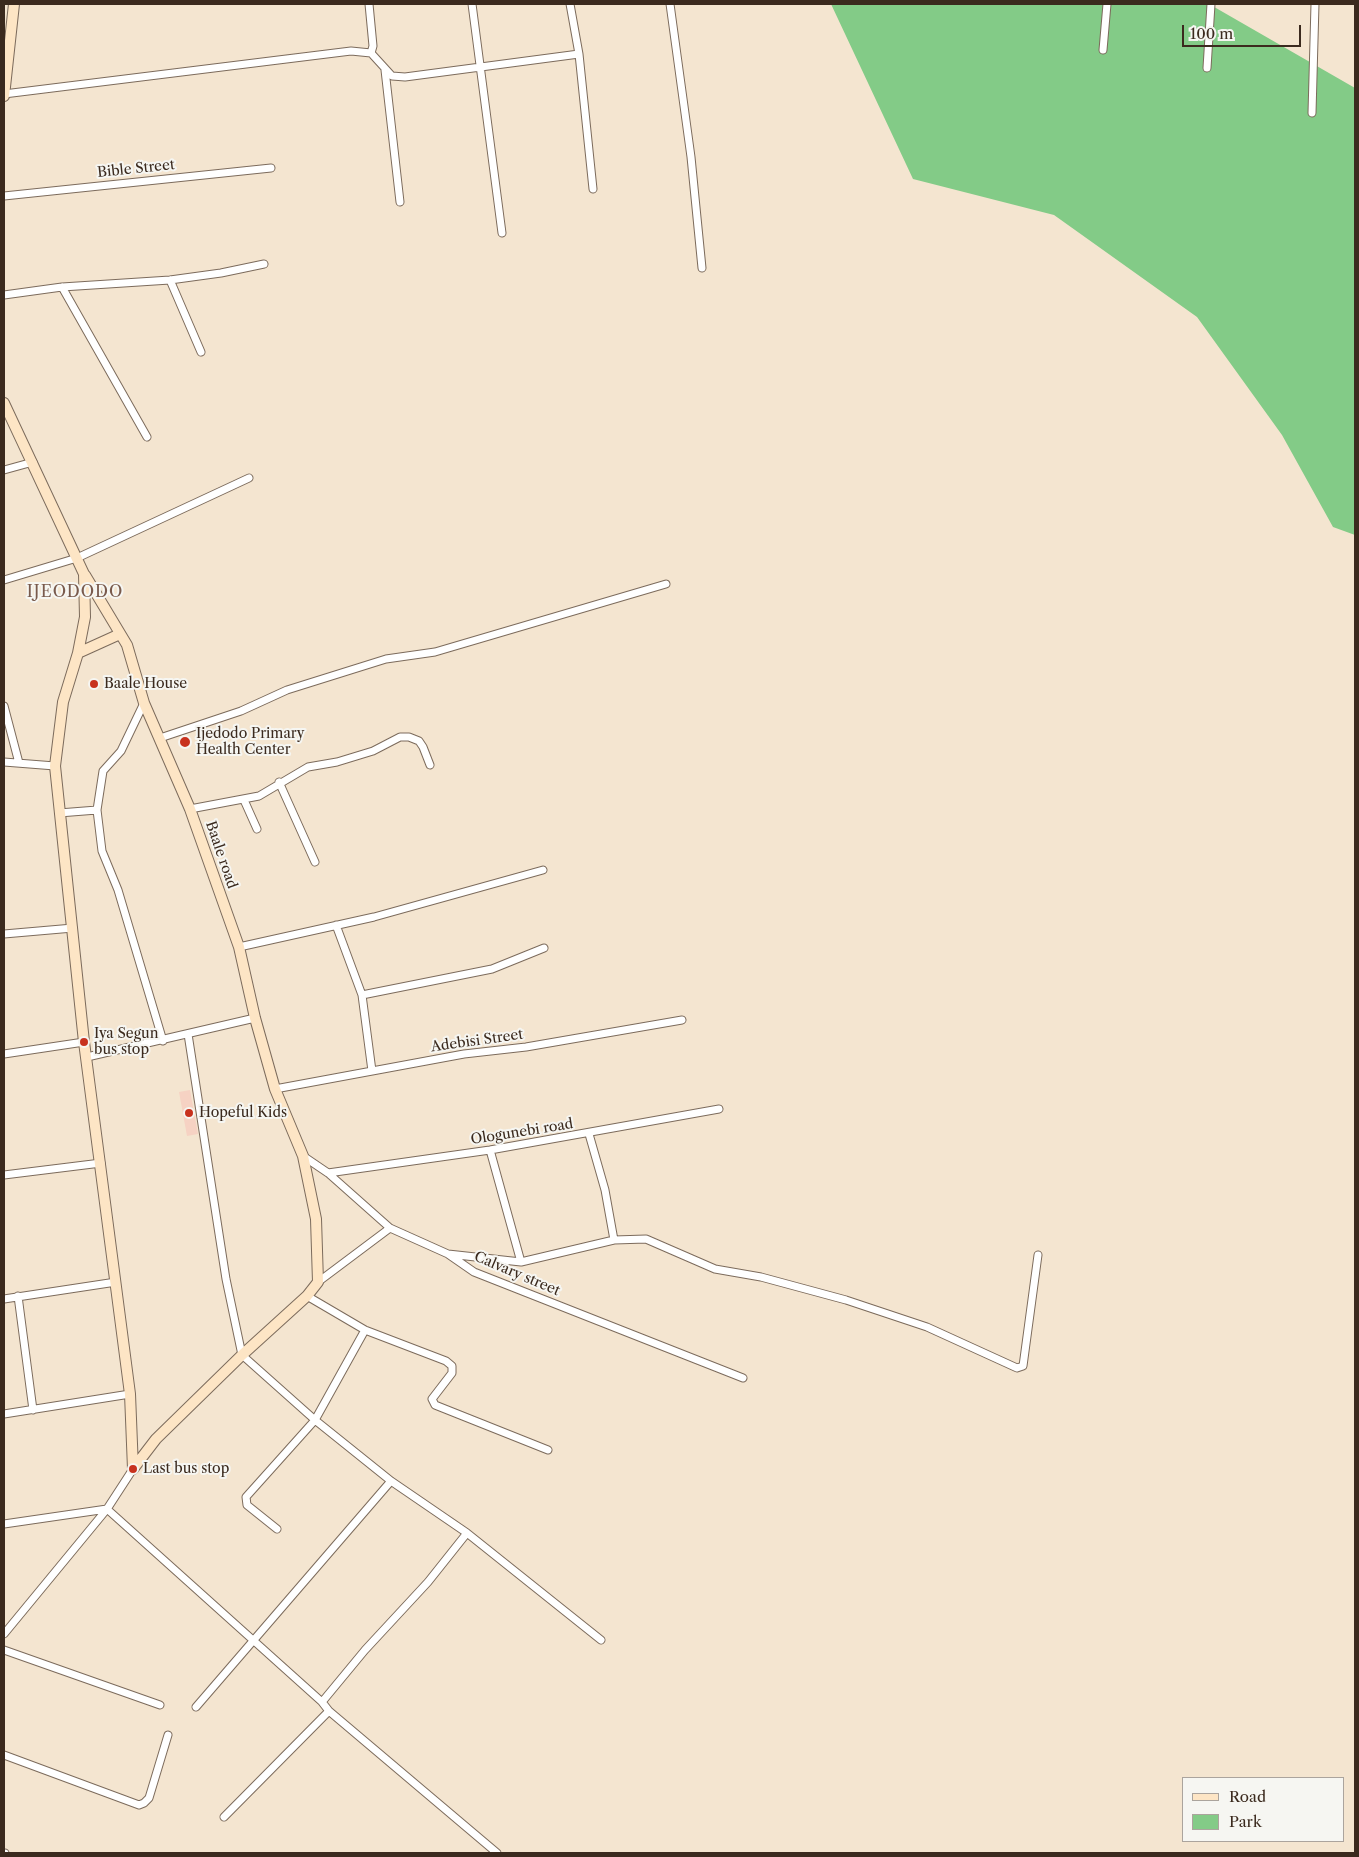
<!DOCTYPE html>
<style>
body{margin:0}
#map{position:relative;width:1359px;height:1857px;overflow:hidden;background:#f4e5d0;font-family:"Libre Caslon Text",serif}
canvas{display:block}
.frame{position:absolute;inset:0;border:5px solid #3b2a1e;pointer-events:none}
.legend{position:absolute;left:1182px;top:1777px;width:162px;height:65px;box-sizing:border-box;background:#f6f6f2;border:1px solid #aba49d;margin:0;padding:6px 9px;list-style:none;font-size:15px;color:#3b2a1e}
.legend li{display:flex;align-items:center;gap:10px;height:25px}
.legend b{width:25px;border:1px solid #aba49d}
.scale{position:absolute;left:1182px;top:25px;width:119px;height:22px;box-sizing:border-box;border:2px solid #3b2a1e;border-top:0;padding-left:6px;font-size:15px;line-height:18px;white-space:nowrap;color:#3b2a1e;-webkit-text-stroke:4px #f6f6f2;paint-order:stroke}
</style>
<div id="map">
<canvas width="1359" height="1857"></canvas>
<div class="frame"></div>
<ul class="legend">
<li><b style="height:6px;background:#fde5c5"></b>Road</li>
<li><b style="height:14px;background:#83cb87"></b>Park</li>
</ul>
<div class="scale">100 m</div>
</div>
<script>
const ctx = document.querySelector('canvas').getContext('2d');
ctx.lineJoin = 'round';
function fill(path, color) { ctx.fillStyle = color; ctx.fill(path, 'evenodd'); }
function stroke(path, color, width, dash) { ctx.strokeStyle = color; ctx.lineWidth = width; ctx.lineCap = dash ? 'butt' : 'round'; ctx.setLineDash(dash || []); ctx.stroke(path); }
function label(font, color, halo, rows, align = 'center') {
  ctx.font = font + ' "Libre Caslon Text",serif'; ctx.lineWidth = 4; ctx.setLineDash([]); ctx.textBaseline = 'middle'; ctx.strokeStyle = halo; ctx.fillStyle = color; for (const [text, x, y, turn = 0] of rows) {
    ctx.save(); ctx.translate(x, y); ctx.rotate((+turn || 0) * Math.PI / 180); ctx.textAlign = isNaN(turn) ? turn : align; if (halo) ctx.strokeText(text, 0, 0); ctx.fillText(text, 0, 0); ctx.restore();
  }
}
fill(new Path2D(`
 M190,1090l8,44 -11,2 -8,-44z`), '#f6d2c3');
fill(new Path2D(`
 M831,4h378l146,84v447l-22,-8 -51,-92 -85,-118 -143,-102 -141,-36z`), '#83cb87');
const street = new Path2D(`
 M369,4l4,42 -2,7
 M472,4l30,229
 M570,4l9,50 14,135
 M670,4l21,153 11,111
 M1103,50l4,-46
 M1207,68l4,-64
 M385,70l15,132
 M4,94l347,-43 20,2 21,23 13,1 174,-23
 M1312,113l3,-109
 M4,196l267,-28
 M170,280l31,72
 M62,287l85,150
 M4,295l58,-8 108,-7 51,-7 43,-9
 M4,470l29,-8
 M4,580l73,-22 172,-80
 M144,703l-23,48 -18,20 -6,39 5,41 16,39 45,151
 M4,706l15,57
 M160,738l81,-27 46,-21 99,-31 49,-7 231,-68
 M4,762l51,4
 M279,782l36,80
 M244,800l13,29
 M190,809l69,-13 49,-29 29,-5 36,-11 27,-14h9l10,4 4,6 7,18
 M59,813l38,-3
 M336,925l26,70 10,76
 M4,934l69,-6
 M239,947l135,-30 169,-47
 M362,995l130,-26 52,-21
 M188,1034l38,245 16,76 73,65 76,61 76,52 134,107
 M4,1054l80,-12
 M87,1057l168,-39
 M275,1089l189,-35 62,-7 156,-27
 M589,1134l16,56 9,50
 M490,1150l31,112
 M303,1156l25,17 62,55 58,26 26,18 269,106
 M328,1173l162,-23 229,-41
 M4,1175l97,-12
 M448,1254l73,8 93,-22 32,-1 69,30 46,8 85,23 81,27 90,41 6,-2 15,-111
 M318,1282l72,-54
 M18,1296l15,114
 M307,1296l58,34 81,31 6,5v7l-20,26 3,6 113,45
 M4,1299l112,-17
 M4,1414l126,-20
 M4,1524l103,-15 215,193 7,9 168,142
 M277,1529l-30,-24 -1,-8 69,-77 50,-90
 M4,1634l103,-125 26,-40
 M4,1650l156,55
 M322,1702l43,-52 63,-68 39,-49
 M196,1707l195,-226
 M4,1755l135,50 5,-2 5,-5 19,-63
 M224,1817l105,-106
 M4,1853h1`);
const secondary = new Path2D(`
 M4,96l10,-92
 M4,403l80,171 1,43 -7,36 -15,49 -8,64 29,276 46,352 3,75
 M85,575l42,70 17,58 46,106 49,138 16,71 20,71 28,67 13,63 2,63 -11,14 -65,59 -86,84 -23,30
 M78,653l42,-19`);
stroke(street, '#7c6b5c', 9);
stroke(secondary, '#7c6b5c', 12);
stroke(street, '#fff', 7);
stroke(secondary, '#fde5c5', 10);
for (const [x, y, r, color] of [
 [94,684,5,"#c8321e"],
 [185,742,6,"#c8321e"],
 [84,1042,5,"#c8321e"],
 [189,1113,5,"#c8321e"],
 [133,1469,5,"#c8321e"]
]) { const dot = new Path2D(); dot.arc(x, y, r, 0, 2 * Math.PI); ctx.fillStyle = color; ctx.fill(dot); stroke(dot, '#f6f6f2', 2); }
label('14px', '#3b2a1e', '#f6f6f2', [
 ["Bible Street",136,169,-6],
 ["Baale road",221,855,71],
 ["Adebisi Street",477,1041,-8],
 ["Ologunebi road",522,1132,-9],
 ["Calvary street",517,1274,23]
]);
label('14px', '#3b2a1e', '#f6f6f2', [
 ["Baale House",104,684],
 ["Ijedodo Primary",196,734],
 ["Health Center",196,750],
 ["Iya Segun",94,1034],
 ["bus stop",94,1050],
 ["Hopeful Kids",199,1113],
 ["Last bus stop",143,1469]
], 'left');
ctx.letterSpacing = '1px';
label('16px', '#795a4c', '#f6f6f2', [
 ["IJEODODO",75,592]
]);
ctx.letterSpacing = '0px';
</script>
